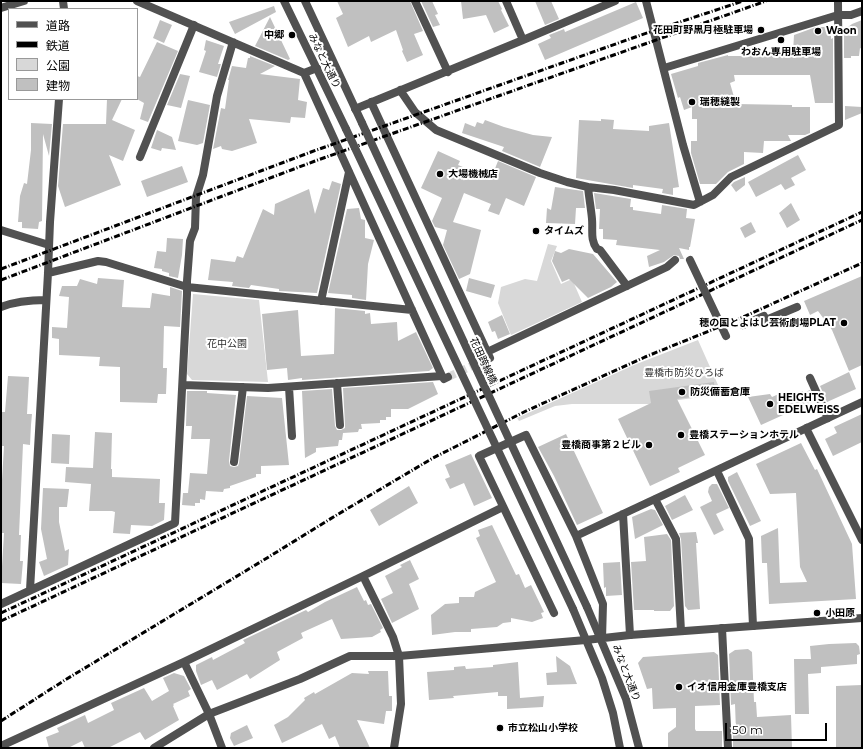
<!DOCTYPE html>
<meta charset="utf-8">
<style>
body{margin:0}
#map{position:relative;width:863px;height:749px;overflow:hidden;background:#fff;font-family:Montserrat,"Noto Sans JP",sans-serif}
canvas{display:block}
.frame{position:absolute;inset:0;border:2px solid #000;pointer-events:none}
.legend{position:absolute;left:8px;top:8px;width:130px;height:92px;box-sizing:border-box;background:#fff;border:1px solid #999;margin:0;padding:5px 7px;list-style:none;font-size:12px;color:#000}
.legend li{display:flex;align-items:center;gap:8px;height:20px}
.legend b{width:20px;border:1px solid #999}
.scale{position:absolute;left:725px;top:723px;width:102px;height:18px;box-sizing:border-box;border:2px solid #000;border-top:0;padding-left:5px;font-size:12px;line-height:14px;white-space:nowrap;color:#000;-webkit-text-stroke:3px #fff;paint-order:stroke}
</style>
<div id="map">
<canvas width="863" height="749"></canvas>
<div class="frame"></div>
<ul class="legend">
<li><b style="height:5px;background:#515151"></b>道路</li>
<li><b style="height:5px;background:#000"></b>鉄道</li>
<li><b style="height:11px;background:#d8d8d8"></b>公園</li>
<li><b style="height:11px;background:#c0c0c0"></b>建物</li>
</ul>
<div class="scale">50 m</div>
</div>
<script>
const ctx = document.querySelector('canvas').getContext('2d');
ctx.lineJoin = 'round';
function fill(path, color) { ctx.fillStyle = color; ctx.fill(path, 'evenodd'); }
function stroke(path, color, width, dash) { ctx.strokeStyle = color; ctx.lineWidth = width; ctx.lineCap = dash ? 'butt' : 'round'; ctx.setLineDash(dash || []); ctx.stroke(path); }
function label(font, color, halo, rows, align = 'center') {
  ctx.font = font + ' Montserrat,"Noto Sans JP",sans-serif'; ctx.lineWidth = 4; ctx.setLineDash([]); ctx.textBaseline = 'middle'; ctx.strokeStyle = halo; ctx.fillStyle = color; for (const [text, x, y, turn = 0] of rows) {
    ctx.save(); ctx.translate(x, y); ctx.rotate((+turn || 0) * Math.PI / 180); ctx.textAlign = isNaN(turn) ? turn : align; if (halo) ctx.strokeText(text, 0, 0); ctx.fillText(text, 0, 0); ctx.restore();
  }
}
fill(new Path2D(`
 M548,244l9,2 -6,15 10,23 11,-5 10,23 -71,33 -13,-32 3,-16 24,-8 12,2z
 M193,294l66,6 9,82 -76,-2 -5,-6z
 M698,340l24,54 -72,10h-78l-17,2 -36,15 -2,-3 117,-53z`), '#d8d8d8');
fill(new Path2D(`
 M337,1h73l13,30 -9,3 9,21 -16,7 -5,-11 1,-1 -7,-20 -25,12 -2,-6 -21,11 -12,-29 7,-4z
 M421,1h11l6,13 -3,1 5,10 -7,2z
 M461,1h37l4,8 -1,1 8,16 -15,7 -8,-18 -23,4z
 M535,1h16l8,18 -14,6z
 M636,2l7,16 -98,42 -7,-16 13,-6 -2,-3 15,-6 1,3z
 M274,6l2,6 -41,22 -6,-12z
 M270,17l20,42 -2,1 -33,-14z
 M160,20l12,5 -8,18 -11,-5z
 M862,20v29l-2,-1 -1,8h-8v2h-7v-28l8,-6z
 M816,27h15v12l2,-1v65h-18l-5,-28h-76l1,6 -5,2 6,21 56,1v2h18v26l-5,2h-17l3,6h-27l-1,12 -19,-1v12l-16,8 -12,12h-16l-9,-31v-12h6v-22h-5v-12l-8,3 -4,-13 -2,1 -7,-24 27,-8v-3l30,-8v1h30v-3h35l1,-18z
 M206,40l18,6 -6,18h3l-4,13 -18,-5 7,-21 -2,-1z
 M157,42l21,9 -30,71 -8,-3 4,-16 -7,-4v-23l3,1z
 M250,56l25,10 -15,8 40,5 -2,21 9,2 -2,16 -14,-1 -1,6 -41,-4 8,24 -25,8 -10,-2 -1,-3 -8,3 8,-41 4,1 4,-29h-1l4,-14 14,2 2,-10h2z
 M180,74l10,2 -9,32 -14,-3z
 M107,99h15l-10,21 23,10 -12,31 -14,-6 12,30 -56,22 -7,-21 5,-62h43z
 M188,100l22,5 -7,38 -6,2 -19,-4z
 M845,106l17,1v6l-17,7z
 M601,119l13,1 -1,9 36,2v-5l20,-3 10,64 -6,1v7l-11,-2 1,-4 -30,-4v3l-57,-10 3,-58 22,1z
 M485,120l19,7 29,8 19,2 -12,30 -38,-16 2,-4 -42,-14 3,-10 10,4 2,-5 6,2z
 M31,123l21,1 -3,32 -6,-22 -1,87 -3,1 -1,7 -16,-1v-6h-4l2,-26 4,-13 3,1 4,-34z
 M157,130l15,7 4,13 -14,-2 -1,3 -10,-3z
 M438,151l22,10 -2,4 29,12 3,-8 4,2 4,-10 38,16 -12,29 -18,-8 -7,17 -11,-4 3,-7 -27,-11 -11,29 28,8 -11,44 -11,5 -16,-34 4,-15 -12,-3 -3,-6 10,-23 -21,-10z
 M798,155l8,15 -15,8 4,7 -10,5 -4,-6 -25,13 -8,-15z
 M182,166l6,16 -41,15 -6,-16z
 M745,177v8l-9,7 -5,-7 3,-3z
 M332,181l9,3 -24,109 -38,-2v-2l-28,-4 -2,3 -17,-2 1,-4 -25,-2 3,-21 24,3 2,-6 6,2 20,-49 11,6 1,-11 34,-15 6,25 8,-26 6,2z
 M555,187l28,4 2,17h-9l-1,16 -29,-1 1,-15 4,2z
 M594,193l37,6 -1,8h3v3l28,4 1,-9 25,4 -1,9 9,1 -5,28h-1v3l-10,-2 5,11h-4l-1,-3 -5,-1 -10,7 -15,5 -2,-11 13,-6 -44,-5 1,-5 -14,-1v-10h-4l1,-20h-4z
 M791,203l9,17 -13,8 -8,-15z
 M359,208l2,11 4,1v18l9,2 -6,24 -2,36 -14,-2v-3l-24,-2 19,-84z
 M751,222l5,10 -11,6 -5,-10z
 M167,238l16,1 -1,16 -4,23 -9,-2v-3l-7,-2v-2l-8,-1 3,-17 9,1z
 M569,249l24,5 24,28 -6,5 -23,11 -19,-19 -7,3 -10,-21 3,-10 6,2z
 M862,276v89l-13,6 -17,-41 -14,-19 -8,4 -6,-14z
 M98,278l26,2 -2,27 28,1 2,-15 18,3v-9l12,4 -2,36 -16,-1 -1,42h4l-1,26h-8l-1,9 -37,-1v-35l-21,-1 1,-9 -41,-2v-16l-7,-1v-11l15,1 2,-31 -10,-1 3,-10h15l3,-7 17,5z
 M469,278l26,7 -4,13 -25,-7z
 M335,308l30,3v3l5,-1 1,11 26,-2 1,19 18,-9 17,36 -4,3 -127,9v-2l-14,2 -1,-12 -20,2 -5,-56 36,-4 3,46 33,-2z
 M502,315l8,19 -12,5 -3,-8 -3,1 -4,-10z
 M849,372l7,17 -29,13 -7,-16z
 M8,376l21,1 -2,37h5l-1,11 -1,20 -7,-1 -4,91h2l-1,26h3l-2,23 -20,-1 3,-50h-3v-36l3,-51h-3v-34h4z
 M433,382l5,12 -30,15h-17v8h-5v3h-6v3l-19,1 1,5h-3l-1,3 -15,1 -1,7h-3l-1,6 -22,2v4l-11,6 -3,-67 30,-2 3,37 2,4h4l4,-2v-3l-2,-37z
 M714,382l1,12 -38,5 28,56 -27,13 2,4 -30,14 -32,-67 33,-16 -2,-12z
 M810,390l4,11 -53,24 -13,-28 22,-3 2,3 11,-5 2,4 18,-5v2z
 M187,391h20v2l29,2 -7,66 1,5 4,1 4,-1 1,-3 8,-67 35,2 7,67 -28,1v8h-5v3l-26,9v2l-6,1 -1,3 -17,-1 -1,9 -5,-1v4h-5v3l-13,-1 1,-12h5l2,-20 17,1 3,-35h-19l1,-13h-6z
 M862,414v28l-29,14 -8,-17 12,-6 -3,-6z
 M95,432l17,1 -1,36h1v8l48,2 -1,24h6l-1,17 -12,6 -21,-1 -1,9 -17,-1 2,-21 -3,-1h-23l2,-27 -26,-2 1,-15 27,1z
 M52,434l18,1 -1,29 -18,-1z
 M566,434l37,79 -26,12 -23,-49 -16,-29z
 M801,443l14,27 2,-1 35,75 4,55 -87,5 -2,-41h-5l-1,-27 17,-8 2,55 27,-1 -7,-15 -4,-74 -26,1 -14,-30z
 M471,454l21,44 -18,8 -10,-23 -14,6 -5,-10 5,-2 -5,-12z
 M737,472l24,49 -11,5 -22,-45v-4z
 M712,484h5l12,24 -13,6 8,16 -10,5 -14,-28 12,-6 -4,-9 1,-5z
 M409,486l9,17 -39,23 -9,-16z
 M43,488l26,1 -2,18h-8v15l6,29 4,-2 -1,16 -24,11 -5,-14 8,-3 -6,-30z
 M685,495l8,15 -21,10 -7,-14z
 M651,509l4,1 8,15 -28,14 -3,-22z
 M492,525l24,50 3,-1 6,14 6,-3 13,27 -3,1 2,5 -11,4 -21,-4v4l-8,1 -6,4 -26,2v3h-16l-23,3 -1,-20 14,-11 14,-1v-6h15l1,-5 21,-10 -20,-44 4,-2 -2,-6z
 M696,532l2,11h-2l4,66 -12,1 -3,-4 -4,-67 -2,-6z
 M667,534l4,6 3,66 -4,5h-16v-1h-20l-3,-48 15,-1 -2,-24z
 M410,560l9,19 -10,5 10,25 -27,14 -11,-24 12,-6 -8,-17 17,-9 -2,-2z
 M620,562l2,33 -16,1v-9l-2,1 -1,-25z
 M357,587l7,14 2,-1 2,5 3,-1 12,24 -3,2 1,2 -9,5 -31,2 -9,-20 -31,14 2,5 -26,14 3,8 -30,19 -3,-5 -30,16 -5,-10 -11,5 -5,-14v-6l16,-8 1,3 32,-17 -2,-3 63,-30 2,2 17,-10z
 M856,643l3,3 1,8 -3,1v9l-36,3v6l-13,1 1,40h-14l-1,-55h17l-1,-13 19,-2z
 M748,649l4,3 2,50h2l1,15 34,-2 1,33h-59v-17h3l-1,-27 -4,1 -2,-51 6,-4z
 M714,652l4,3 2,50 -25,1v23l1,2h26v17h-54v-15l8,-6v-19l-23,1 -1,-21 -5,1 -9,-26 5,-6z
 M556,656l14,10 7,18 -30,1 -1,-12 11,-1z
 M518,662l2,36 24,-2 -1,11 -36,2v-13h-9v-4l-45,4 1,2 -25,2 -2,-28 27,-2v-3l11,-1 1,3 27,-2v-2z
 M368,671h20l1,25h3v15h-6l-2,13 -27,-4 13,28h-30l-5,-12 -6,3 -7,-15 -40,19 -8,-18 14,-8 17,-17 -1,-2 10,-6 1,2 37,-21 17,1z
 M174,673l10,3 7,13 -3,2 2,5 -17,8 1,1 -1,1 6,14 -34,20 -5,-8 -32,16h-23l-3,-7 -14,7h-19l-3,-11 13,-5 -2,-4 28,-13 3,8 26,-13 -3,-7 33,-15 8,13 17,-10 -6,-13z
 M862,685v63h-26v-62z
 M247,725l6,13 -19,8 -4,-8 1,-5z`), '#c0c0c0');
stroke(new Path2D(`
 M448,377l39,-18`), '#d9d9d9', 8, [8, 4]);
stroke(new Path2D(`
 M743,325l21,-9 2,4 31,-13
 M810,378l18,40`), '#515151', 8);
stroke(new Path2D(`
 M63,1l1,8
 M137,1l167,72 13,-5
 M415,1l33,71
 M506,1l17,39
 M646,1l37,144 17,57
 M664,68l174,-53h13l11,-4
 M304,73l138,303 2,3 4,-2
 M400,90l15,22 21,18 104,43 27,9 21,5 26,3 80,15 19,-10 18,-18 108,-52 -1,-124
 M371,102l119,256 -3,1
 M355,109l168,-69 92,-39
 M140,157l54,-132
 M588,187c1,11 3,21 4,32 1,11 -2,21 5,30l3,1 27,36
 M1,230l48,15
 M48,273l50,-12 8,1 81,25 225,23
 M321,301l28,-129
 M1,307c15,-6 29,-7 45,-7
 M487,352l180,-85 8,-7
 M337,383l3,42
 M183,385l85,3 174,-12
 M289,387l3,49
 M806,428l56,112
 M234,462l9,-75
 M717,471l32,68 4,87
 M655,499l21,40 5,92
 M623,514l7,121
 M576,536l286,-134
 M363,576l140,-69
 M30,590l18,-317 2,-51 9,-123
 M1,604l174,-81 12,-229v-13l3,-40 5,-13 1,-31 7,-22 14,-79 16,-54
 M554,613l-75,-157 47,-21 50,101 27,68 -1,35
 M722,628l6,120
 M184,662l25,52 13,34
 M1,746l183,-84 179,-86 30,61 6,19 2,48 -7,44`), '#515151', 8);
stroke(new Path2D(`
 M284,1l62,128
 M305,1l57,122
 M1,8l23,-7
 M587,607l39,92 13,49
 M573,609l29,69 11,35 7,35
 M154,748l55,-34 91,-35 50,-23h49l187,-16 44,-5 232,-17`), '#515151', 8);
stroke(new Path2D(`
 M1,269l310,-117 330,-117 102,-34
 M1,280l314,-119 451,-160
 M1,613l861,-401
 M1,621l861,-401
 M1,721l64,-41 202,-122 68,-42 98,-58 93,-47 119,-54 96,-39 121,-55`), '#000', 3, [6, 2, 1, 2]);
stroke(new Path2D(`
 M690,260l36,76`), '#515151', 8);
stroke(new Path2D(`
 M362,123l225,484
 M346,129l227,480`), '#515151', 8);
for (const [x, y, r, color] of [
 [761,30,4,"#000"],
 [818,31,4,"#000"],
 [292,35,4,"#000"],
 [781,40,4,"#000"],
 [692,102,4,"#000"],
 [440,174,4,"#000"],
 [536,231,4,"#000"],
 [844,323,4,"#000"],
 [682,392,4,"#000"],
 [770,404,4,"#000"],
 [681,435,4,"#000"],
 [649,445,4,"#000"],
 [817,613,4,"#000"],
 [679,687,4,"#000"],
 [500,728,4,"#000"]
]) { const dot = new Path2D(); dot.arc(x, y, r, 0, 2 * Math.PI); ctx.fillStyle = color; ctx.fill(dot); stroke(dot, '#fff', 1.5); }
label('bold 10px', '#000', '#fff', [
 ["花田町野黒月極駐車場",753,30,"right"],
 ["Waon",826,31],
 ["中郷",284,35,"right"],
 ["わおん専用駐車場",781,52,"center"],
 ["瑞穂縫製",700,102],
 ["大場機械店",448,174],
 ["タイムズ",544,231],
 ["穂の国とよはし芸術劇場PLAT",836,323,"right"],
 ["防災備蓄倉庫",690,392],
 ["HEIGHTS",778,398],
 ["EDELWEISS",778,410],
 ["豊橋ステーションホテル",689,435],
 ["豊橋商事第２ビル",641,445,"right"],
 ["小田原",825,613],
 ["イオ信用金庫豊橋支店",687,687],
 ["市立松山小学校",508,728]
], 'left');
label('10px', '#000', '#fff', [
 ["みなと大通り",324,61,64],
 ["花田跨線橋",483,361,65],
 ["みなと大通り",626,673,69]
]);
label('10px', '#2f2f2f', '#fff', [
 ["花中公園",227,344],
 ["豊橋市防災ひろば",684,373]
]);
</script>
